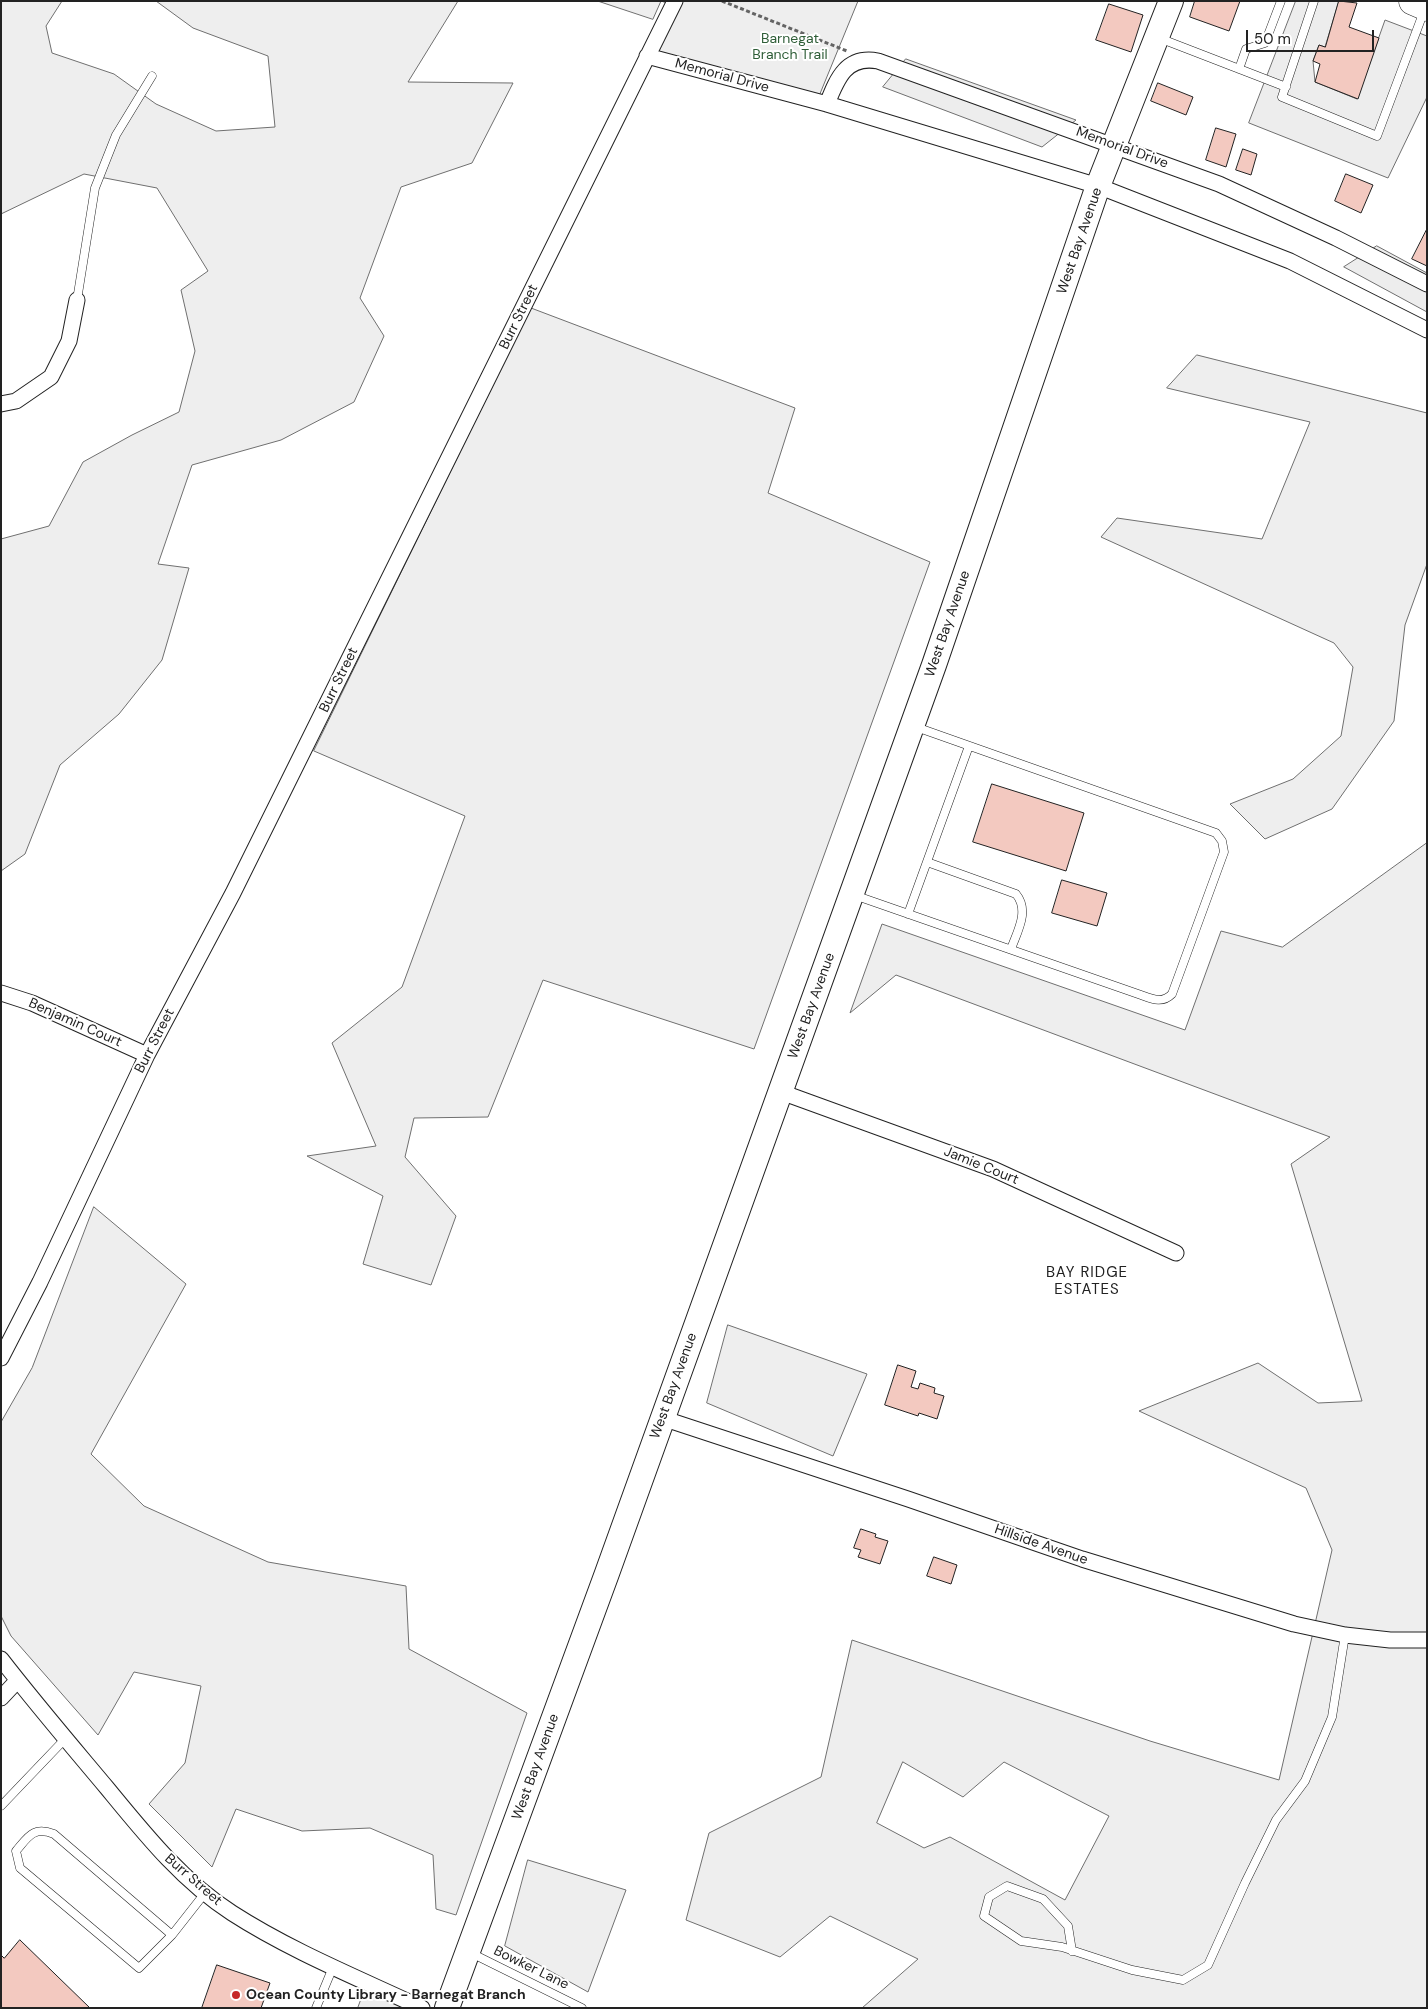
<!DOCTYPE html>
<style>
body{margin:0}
#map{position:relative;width:1428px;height:2009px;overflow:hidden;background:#fff;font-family:"DM Sans",sans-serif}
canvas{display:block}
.frame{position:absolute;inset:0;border:2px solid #222;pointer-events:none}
.scale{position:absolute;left:1246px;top:30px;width:128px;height:22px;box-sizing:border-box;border:2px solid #222;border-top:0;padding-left:6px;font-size:15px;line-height:18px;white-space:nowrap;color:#222;-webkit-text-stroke:4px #fff;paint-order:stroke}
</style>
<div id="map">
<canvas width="1428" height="2009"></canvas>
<div class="frame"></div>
<div class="scale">50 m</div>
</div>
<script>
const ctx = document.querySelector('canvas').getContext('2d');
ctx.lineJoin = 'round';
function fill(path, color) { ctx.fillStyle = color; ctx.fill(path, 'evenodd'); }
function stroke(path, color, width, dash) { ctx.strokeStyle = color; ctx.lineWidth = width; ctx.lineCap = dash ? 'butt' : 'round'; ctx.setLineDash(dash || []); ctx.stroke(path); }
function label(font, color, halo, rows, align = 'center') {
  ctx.font = font + ' "DM Sans",sans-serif'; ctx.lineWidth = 4; ctx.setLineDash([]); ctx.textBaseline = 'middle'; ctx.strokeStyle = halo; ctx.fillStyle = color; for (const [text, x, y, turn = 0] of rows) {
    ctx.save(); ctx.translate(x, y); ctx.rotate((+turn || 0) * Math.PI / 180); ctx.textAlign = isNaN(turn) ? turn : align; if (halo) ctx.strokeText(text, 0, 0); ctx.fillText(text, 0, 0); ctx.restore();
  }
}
const green = new Path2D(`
 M1,1h61l-16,25 6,27 62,21 42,30 60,27 59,-4 -7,-71 -75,-28 -37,-27h302l-50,81 105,1 -41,80 -71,24 -41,111 24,38 -30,66 -73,38 -89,25 -34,99 31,4 -27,92 -43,54 -59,51 -35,89 -24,17v-332l48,-13 34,-64 49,-27 47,-23 16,-61 -14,-61 27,-19 -51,-83 -73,-14 -83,40z
 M598,1h260l-41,100 -170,-45 26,-51 -12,-4 -8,18z
 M531,308l264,100 -27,85 162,69 -176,487 -211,-69 -55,137 -74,1 -9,39 51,59 -25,69 -68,-21 20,-68 -76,-40 69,-10 -44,-103 70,-56 63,-171 -151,-65z
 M1197,355l230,58v151l-22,61 -11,96 -62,88 -67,30 -35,-35 63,-25 48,-43 12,-69 -19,-24 -233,-106 16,-19 145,21 48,-117 -143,-34z
 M1427,843v1165h-565l56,-49 -88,-43 -50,41 -94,-37 23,-87 112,-56 31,-137 298,101 129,39 53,-230 -26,-62 -167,-77 119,-48 60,40 44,-2 -71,-237 39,-27 -434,-162 -46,38 32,-89 303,106 36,-99 61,16zM903,1762l60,35 41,-35 105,54 -44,84 -115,-63 -26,11 -47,-25z
 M94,1207l92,77 -95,170 53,52 124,56 138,24 3,63 118,64 -71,202 -20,-6 -3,-54 -63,-27 -68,3 -66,-22 -24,58 -63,-63 36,-41 16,-77 -67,-14 -36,63 -87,-99 -10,-20v-194l31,-54z
 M728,1325l139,49 -34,82 -126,-53z
 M528,1860l98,30 -38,102 -83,-46z
 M370,1976l39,32h-51z`);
fill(green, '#eee');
stroke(green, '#6f6f6f', 1);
const parking = new Path2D(`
 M1296,1h43l-14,46 -6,-2 -6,16 2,21 42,17 28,-79 42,16v61l-39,81 -139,-55z
 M906,59l170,61 -34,27 -159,-60z
 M1377,246l50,27v39l-83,-45z`);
fill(parking, '#ededed');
stroke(parking, '#6f6f6f', 1);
const building = new Path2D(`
 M1195,1h45l-11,30 -39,-14z
 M1339,1l18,2 -8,24 30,11 -21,61 -43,-17 5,-18 -7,-3 6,-16 6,2z
 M1109,4l34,11 -12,37 -35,-12z
 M1158,83l35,14 -7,18 -35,-14z
 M1216,128l20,6 -10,33 -20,-7z
 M1243,149l14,5 -6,21 -15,-5z
 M1346,174l27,11 -12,28 -26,-12z
 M1427,229v37l-15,-7z
 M992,784l92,29 -18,58 -93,-29z
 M1062,880l45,13 -10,33 -45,-13z
 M898,1365l18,6 -5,16 7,2 2,-6 15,5 -1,5 10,3 -7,23 -18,-6 -1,3 -33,-11z
 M861,1529l15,5 -1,3 13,4 -8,23 -22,-7 3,-7 -7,-2z
 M934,1557l23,8 -6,19 -24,-8z
 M20,1940l70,68h-89v-53l3,3z
 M217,1965l53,18 -9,25h-59z`);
fill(building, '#f3c9c0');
stroke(building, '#222', 1);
const lane = new Path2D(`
 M1314,1l-32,96 95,39 47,-125
 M1159,38l127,49
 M1239,69l7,-20 19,-6 16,-42
 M77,300l18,-112 21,-53 36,-59
 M927,862l89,32c14,17 1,38 -5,55
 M854,895l287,100c11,4 21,9 31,-1l52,-142 -2,-11 -6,-8 -300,-106
 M908,914l61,-168
 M1,1806l64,-67
 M172,1935l-118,-101c-21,-8 -26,3 -38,17l4,17 119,100 33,-33 33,-42
 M1072,1951l-4,-25 -25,-27 -36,-13 -18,11 -5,19 37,25 41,6 70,23 51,10 25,-15 37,-82 31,-63 29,-39 27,-64 13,-82
 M469,1952l113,56
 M316,2008l17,-41`);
const street = new Path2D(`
 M647,56l180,48
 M1427,284l-91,-46 -117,-54 -341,-123c-32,-6 -41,18 -51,43l271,82 192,75 137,69
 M1,404l15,-3 35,-24 18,-36 8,-41
 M1,993l31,10 115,52
 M781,1092l212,77 183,84
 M1,1358l39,-76 107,-227 86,-162 442,-892
 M662,1418l246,81 174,60 212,65 51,11 45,5h37
 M1,1659c34,44 70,86 106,129 37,45 75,93 125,125 59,38 126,65 190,95
 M1,1698l15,-16 3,1`);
const primary = new Path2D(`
 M447,2008l159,-432 328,-911 164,-479 73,-185`);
const highway = new Path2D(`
 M1413,1l14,6`);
stroke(lane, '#222', 9);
stroke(street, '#222', 17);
stroke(primary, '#222', 26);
stroke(highway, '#222', 29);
stroke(new Path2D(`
 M722,1l125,50`), '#646464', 3, [4, 2.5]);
stroke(lane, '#fff', 8);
stroke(street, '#fff', 15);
stroke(primary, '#fff', 24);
stroke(highway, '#fff', 28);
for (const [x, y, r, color] of [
 [236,1995,5,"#c62828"]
]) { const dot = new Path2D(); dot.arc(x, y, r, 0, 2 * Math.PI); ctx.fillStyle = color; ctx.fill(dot); stroke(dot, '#fff', 2); }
label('14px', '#2f5e38', '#fff', [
 ["Barnegat",790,39],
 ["Branch Trail",790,55]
]);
label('14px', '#222', '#fff', [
 ["Memorial Drive",722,76,15],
 ["Memorial Drive",1122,148,20],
 ["West Bay Avenue",1080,241,-71],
 ["Burr Street",519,317,-64],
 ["West Bay Avenue",948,624,-71],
 ["Burr Street",339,680,-64],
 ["West Bay Avenue",812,1006,-70],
 ["Benjamin Court",75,1023,24],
 ["Burr Street",155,1041,-63],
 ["Jamie Court",981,1166,22],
 ["West Bay Avenue",674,1386,-70],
 ["Hillside Avenue",1041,1545,19],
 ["West Bay Avenue",536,1767,-70],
 ["Burr Street",193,1880,41],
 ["Bowker Lane",531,1968,26]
]);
label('bold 14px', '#222', '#fff', [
 ["Ocean County Library - Barnegat Branch",246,1995]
], 'left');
ctx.letterSpacing = '1px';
label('15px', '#222', '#fff', [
 ["BAY RIDGE",1087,1273],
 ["ESTATES",1087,1290]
]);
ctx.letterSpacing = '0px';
</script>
